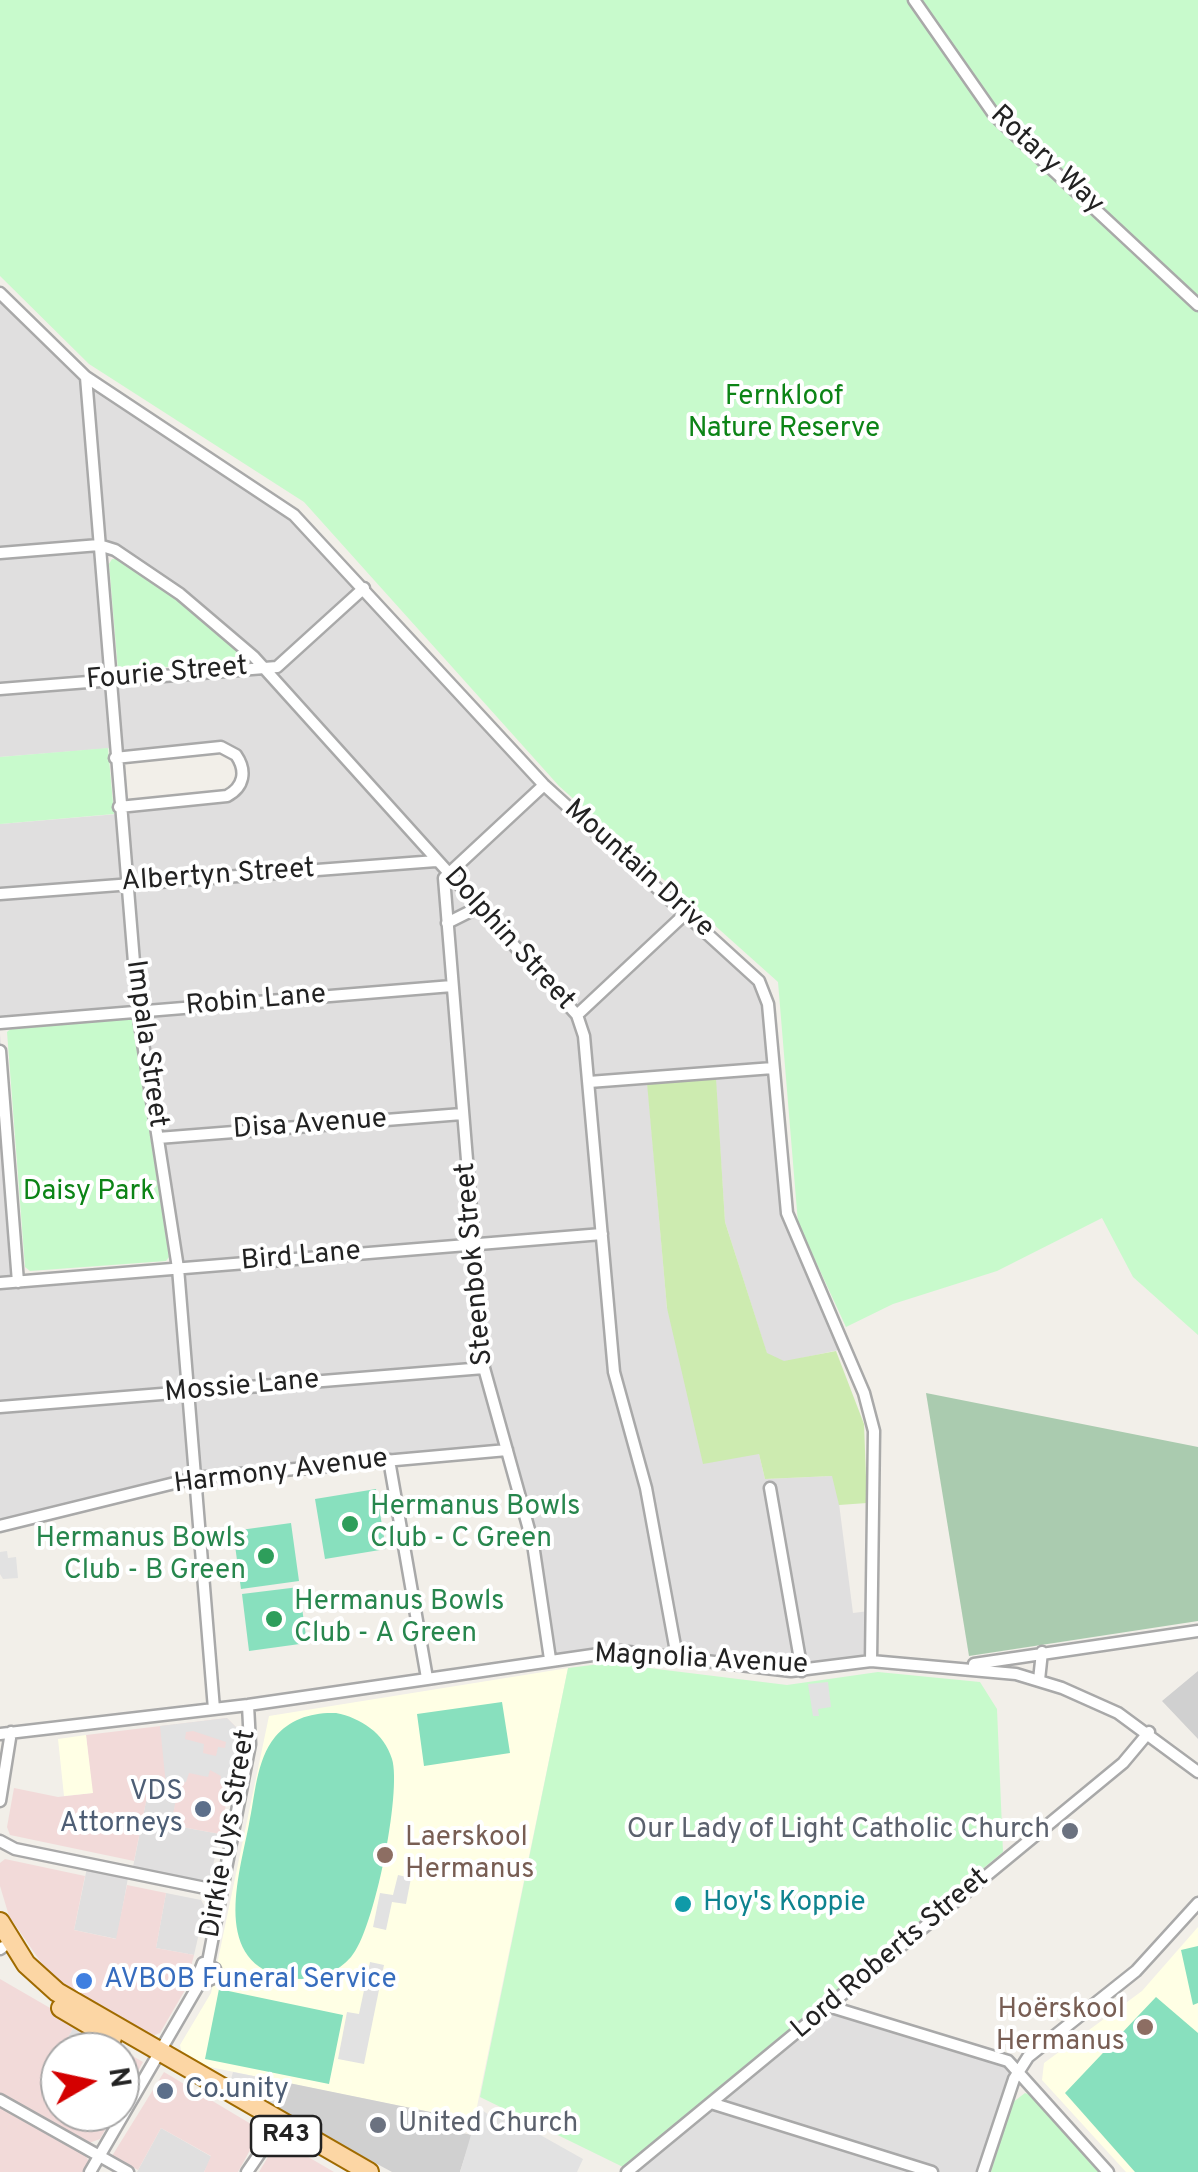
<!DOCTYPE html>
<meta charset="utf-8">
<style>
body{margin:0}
#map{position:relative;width:1198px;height:2172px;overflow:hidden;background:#f2efe9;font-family:Overpass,sans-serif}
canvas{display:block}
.north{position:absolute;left:40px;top:2032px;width:100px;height:100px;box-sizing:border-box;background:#fff;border:2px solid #a7a7a7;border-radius:50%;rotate:81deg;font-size:28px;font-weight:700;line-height:40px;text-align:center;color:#222}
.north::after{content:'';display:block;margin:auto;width:35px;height:45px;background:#d40000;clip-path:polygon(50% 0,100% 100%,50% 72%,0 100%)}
</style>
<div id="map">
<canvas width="1198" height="2172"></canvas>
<div class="north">N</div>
</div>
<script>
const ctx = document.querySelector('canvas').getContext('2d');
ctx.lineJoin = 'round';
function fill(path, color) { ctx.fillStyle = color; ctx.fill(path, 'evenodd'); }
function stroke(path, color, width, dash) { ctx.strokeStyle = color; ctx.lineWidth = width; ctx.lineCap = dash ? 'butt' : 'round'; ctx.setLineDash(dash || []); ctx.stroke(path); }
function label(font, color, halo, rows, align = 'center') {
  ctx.font = font + ' Overpass,sans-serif'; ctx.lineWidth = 8; ctx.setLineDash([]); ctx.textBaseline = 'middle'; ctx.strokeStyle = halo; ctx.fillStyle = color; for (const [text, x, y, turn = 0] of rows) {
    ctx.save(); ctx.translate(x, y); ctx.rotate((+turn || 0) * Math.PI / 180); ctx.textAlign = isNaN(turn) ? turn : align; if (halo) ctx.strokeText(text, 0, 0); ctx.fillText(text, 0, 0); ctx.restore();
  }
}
fill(new Path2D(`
 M0,294l86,83 208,138 248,269 221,205 21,212 59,148 -59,13 -17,-8 -42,-132 -10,-150 -68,5 20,231 92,146 6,25 67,-3 4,4 17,133 16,-2 1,49 -58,9 -192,-20 -71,9 -17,-114 -26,-94 -312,27 -194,49v-492l20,247 157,-13 -40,-257 -137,11v-198l118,-10v-8l114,-14 10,-22 -16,-21 -111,10 -2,-11 -113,9zM99,546l80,48 83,73 -153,12z
 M180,1783l-9,42 49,9 -12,54 -76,-16 17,-86z
 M88,1863l41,9 -12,67 -43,-9z
 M166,1893l35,7 4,7 -11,48 -38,-7z
 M827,2006l180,56 10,10 -35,100h-356z
 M76,2023l25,15 -7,14h-34v19l-8,-5z
 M161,2128l51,29 -8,15h-67z`), '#e0dfdf');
fill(new Path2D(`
 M227,1718l14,14 -21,102 -49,-9 8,-42 -30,4 -15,74 -124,-26 -3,-8 7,-39 44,9 34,-4 -6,-58z
 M5,1859l80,17 -11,54 42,9 11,-54 39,8 -10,55 38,7 -9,35 -25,43 -8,3 -53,-28 -50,-34 -40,-58 -9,-30v-23z
 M0,1979l76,44 -24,43 8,5v41h55l-15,27 -11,4 -89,-50z
 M101,2038l42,24 -23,41v-51h-26z
 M164,2072l97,58 -23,42h-34l7,-16 -50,-28 -23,42 -26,-14z
 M0,2106l86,50 3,6 -5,10h-84z
 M288,2146l10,5 36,21h-75l13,-22z`), '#f2dad9');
fill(new Path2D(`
 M568,1668l-94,453 -274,-56 -18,-10 -2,-10 31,-52 58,-277z
 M86,1735l7,58 -29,3 -6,-57z
 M1198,1927v245h-72l-84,-92 2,-17 98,-72z`), '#ffffe5');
fill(new Path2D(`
 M1198,1671v68l-36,-38z
 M289,2083l161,33 -3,14 25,5 -12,37h-68l-119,-64z`), '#d0d0d0');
fill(new Path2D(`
 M716,1078l9,144 42,131 17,8 52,-10 28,73 3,79 -28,2 -7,-29 -67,3 -6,-25 -56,10 -36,-156 -20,-225z`), '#cdebb0');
fill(new Path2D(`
 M926,1393l272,54v174l-229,35z`), '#aacbaf');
fill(new Path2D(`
 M0,0h1198v1335l-65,-58 -31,-59 -105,53 -104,33 -47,23 -48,-104 -20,-241 -219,-196 -255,-284 -215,-138 -89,-88z
 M112,559h8c27,19 118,77 126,103l-128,8 -9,-106z
 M108,748l6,66 -114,10v-67z
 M128,1018l4,2 37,237 -3,4 -136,10 -5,-4 -18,-235 7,-6z
 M608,1663l179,22 91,-13 102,10 17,27 6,143 -380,315 -143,-70 88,-429z
 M1025,2093l5,2 72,77h-111l21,-69z`), '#c8facc');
fill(new Path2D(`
 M376,1489l10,60 -61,10 -10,-60z
 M291,1523l8,58 -58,8 -8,-58z
 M299,1587l8,56 -58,8 -7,-57z
 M502,1702l8,51 -86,13 -7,-52z
 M336,1713c25,5 48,20 56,46 10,32 -18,173 -41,198 -16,18 -39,25 -62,21 -79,-13 -50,-102 -40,-154 6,-27 7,-64 26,-87 15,-18 37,-25 61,-24z
 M1198,1946v57l-5,2 -12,-55z
 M219,1989l124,26 -14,69 -124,-25z
 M1156,1997l42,36v139h-63l-70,-79z`), '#88e0be');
fill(new Path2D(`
 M7,1551l1,7 8,-1 2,21 -15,1 -3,-5v-22z
 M828,1682l3,25 -13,2 1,7h-6l-5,-32z
 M227,1718l14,14 -12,54 -9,-2 1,-8 -11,-6 -2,7 -19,-4 -3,9 -20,3 -6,-59zM193,1731l33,11 -1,6 -7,-1 -2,9 -13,-3 1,-9 -19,-5 1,-7z
 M398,1875l13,3 -5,26 -14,-2 -6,28 -13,-3 7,-34 13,2z
 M370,1962l14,3 -20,99 -26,-5 9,-47 12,2z
 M233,2072l56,11 -16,24 -43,-24z
 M479,2108l10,7 5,-6 16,9 -7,12 9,5 7,-12 64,36 -6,13h-117z`), '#e2e2e2');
const minor = new Path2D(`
 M914,0l81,116 203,189
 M0,293l86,84 208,138 250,270 215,196 9,23 19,209 77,180 10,38 -3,230
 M86,377l52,634 40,257 36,441
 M0,553l99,-8 16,5 65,44 74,63 323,358 7,21 30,336 32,116 31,169
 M0,689l277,-22 87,-79
 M115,758l106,-11 15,8c11,16 8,32 -9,41l-108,11
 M544,785l-100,93 40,490 49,176 17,115
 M0,894l436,-33
 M447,923l32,-16
 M577,1015l109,-102
 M0,1023l452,-37
 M0,1051l18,231
 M589,1082l184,-14
 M158,1138l304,-24
 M0,1283l602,-49
 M0,1407l484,-39
 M389,1460l38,218
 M770,1488l32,183
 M0,1526l195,-48 312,-28
 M974,1664l224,-33
 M1039,1680l3,-28
 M0,1734l248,-29 372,-54 171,20 80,-10 145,13 46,14 56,25 80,59
 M0,1801l11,-69
 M0,1841l15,8 205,42
 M0,1949l3,-2
 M208,1962l42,-218 -2,-39
 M203,1963l12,6 -8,3 6,6 -6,3 -9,-5z
 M828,2006l180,55 100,111
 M0,2100l128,72
 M711,2103l221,69
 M90,2172l112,-193
 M247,2172l35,-51
 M627,2172l496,-409 26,-31
 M983,2172l31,-93 14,-22 108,-86 62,-68`);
const primary = new Path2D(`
 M0,1922l26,42 31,28 312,180
 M61,2008l51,30`);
stroke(minor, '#a9a9a9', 15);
stroke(primary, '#a06b00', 22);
stroke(minor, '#fff', 10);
stroke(primary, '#fcd6a4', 18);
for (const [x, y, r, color] of [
 [350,1524,10,"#2e9e5b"],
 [266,1556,10,"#2e9e5b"],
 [274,1619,10,"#2e9e5b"],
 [203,1809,10,"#5c6f8a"],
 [1070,1831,10,"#6b7280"],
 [385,1855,10,"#8d6e63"],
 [683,1904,10,"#0f9aa8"],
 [84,1981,10,"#3f7fe0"],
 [1145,2027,10,"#8d6e63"],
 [165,2091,10,"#5c6f8a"],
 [378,2125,10,"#6b7280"]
]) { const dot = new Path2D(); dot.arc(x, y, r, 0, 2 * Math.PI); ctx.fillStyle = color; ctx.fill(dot); stroke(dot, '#fff', 4); }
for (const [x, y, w] of [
 [286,2136,70]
]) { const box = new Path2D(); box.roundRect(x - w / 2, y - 20, w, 40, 8); ctx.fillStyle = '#fff'; ctx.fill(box); stroke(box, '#222', 2.5); }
label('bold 25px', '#222', null, [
 ["R43",286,2136]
]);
label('28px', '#222', '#fff', [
 ["Rotary Way",1046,161,43],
 ["Fourie Street",167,675,-5],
 ["Mountain Drive",638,870,42],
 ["Albertyn Street",218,877,-4],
 ["Dolphin Street",508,940,48],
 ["Robin Lane",256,1002,-5],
 ["Impala Street",145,1044,82],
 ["Disa Avenue",310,1126,-4],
 ["Bird Lane",301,1258,-5],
 ["Steenbok Street",476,1264,-95],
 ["Mossie Lane",242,1388,-5],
 ["Harmony Avenue",281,1473,-7],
 ["Magnolia Avenue",701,1661,3],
 ["Dirkie Uys Street",230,1834,-80],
 ["Lord Roberts Street",891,1955,-40]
]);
label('28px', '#0c8416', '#fff', [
 ["Fernkloof",784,398],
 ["Nature Reserve",784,430],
 ["Daisy Park",89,1193]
]);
label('28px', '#27864d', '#fff', [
 ["Hermanus Bowls",370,1508],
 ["Club - C Green",370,1540],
 ["Hermanus Bowls",246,1540,"right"],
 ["Club - B Green",246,1572,"right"],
 ["Hermanus Bowls",294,1603],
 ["Club - A Green",294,1635]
], 'left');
label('28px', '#4e5e75', '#fff', [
 ["VDS",183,1793],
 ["Attorneys",183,1825],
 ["Co.unity",185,2091,"left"]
], 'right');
label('28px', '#5b616d', '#fff', [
 ["Our Lady of Light Catholic Church",1050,1831],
 ["United Church",398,2125,"left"]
], 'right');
label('28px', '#785e54', '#fff', [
 ["Laerskool",405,1839],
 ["Hermanus",405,1871],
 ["Hoërskool",1125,2011,"right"],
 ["Hermanus",1125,2043,"right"]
], 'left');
label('28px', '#0d838f', '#fff', [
 ["Hoy's Koppie",703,1904]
], 'left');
label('28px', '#366cbe', '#fff', [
 ["AVBOB Funeral Service",104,1981]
], 'left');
</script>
